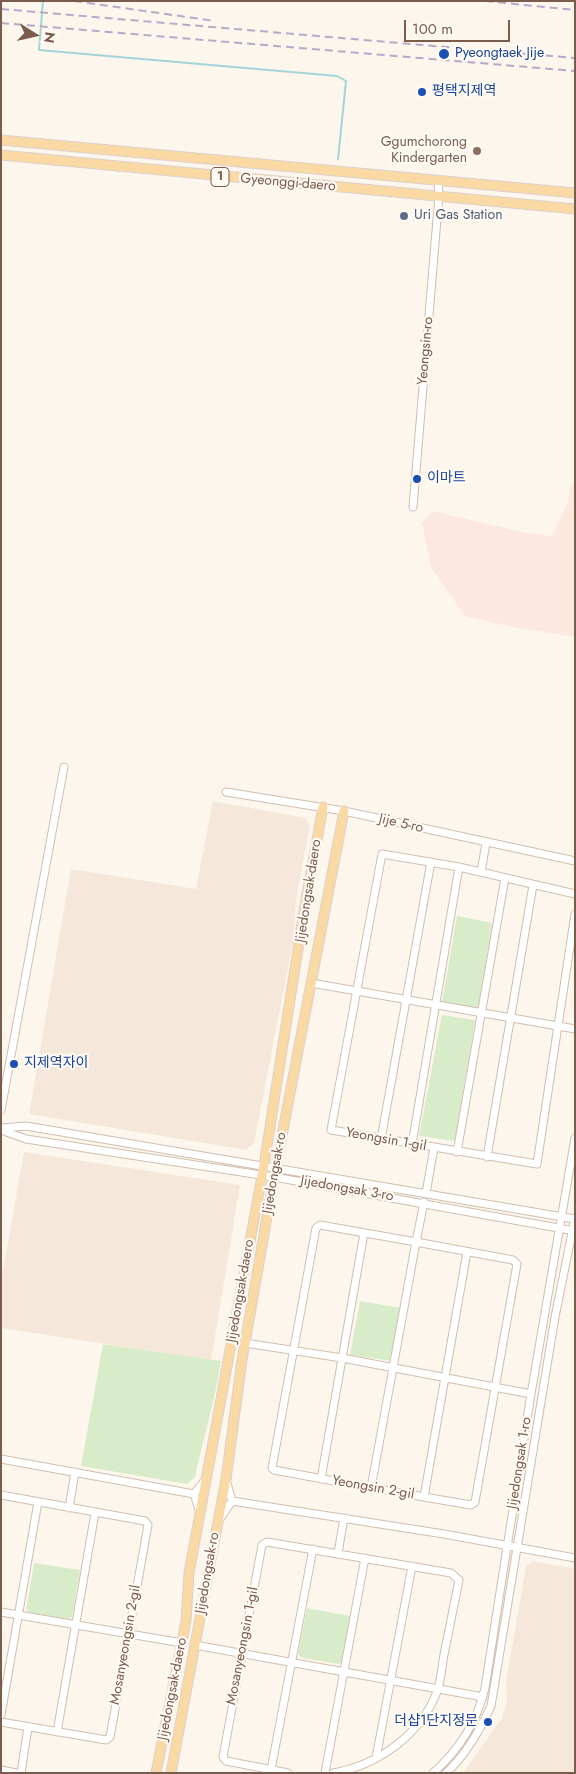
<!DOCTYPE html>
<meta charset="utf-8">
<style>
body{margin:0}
#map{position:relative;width:576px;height:1774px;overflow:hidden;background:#fdf6ec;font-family:Jost,sans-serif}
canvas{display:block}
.frame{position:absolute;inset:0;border:2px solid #7a5c4d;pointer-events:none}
.north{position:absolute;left:10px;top:10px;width:50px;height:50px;-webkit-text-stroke:4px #fffaf3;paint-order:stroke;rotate:100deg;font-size:14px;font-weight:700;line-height:20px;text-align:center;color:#7a5c4d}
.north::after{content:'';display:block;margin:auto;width:18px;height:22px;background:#7a5c4d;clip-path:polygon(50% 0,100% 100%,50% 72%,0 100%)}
.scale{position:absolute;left:404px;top:20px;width:106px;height:22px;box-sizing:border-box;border:2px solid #7a5c4d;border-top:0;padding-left:6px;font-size:15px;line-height:18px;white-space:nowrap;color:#7a5c4d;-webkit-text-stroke:4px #fffaf3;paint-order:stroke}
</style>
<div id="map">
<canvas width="576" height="1774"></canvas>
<div class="frame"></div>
<div class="north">N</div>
<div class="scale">100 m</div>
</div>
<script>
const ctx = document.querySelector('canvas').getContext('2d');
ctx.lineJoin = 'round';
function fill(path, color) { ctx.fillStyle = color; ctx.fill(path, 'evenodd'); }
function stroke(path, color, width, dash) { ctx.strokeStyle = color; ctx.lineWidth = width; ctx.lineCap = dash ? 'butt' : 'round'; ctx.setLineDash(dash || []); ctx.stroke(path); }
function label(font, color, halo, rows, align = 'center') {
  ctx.font = font + ' Jost,"Noto Sans KR",sans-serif'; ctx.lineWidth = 4.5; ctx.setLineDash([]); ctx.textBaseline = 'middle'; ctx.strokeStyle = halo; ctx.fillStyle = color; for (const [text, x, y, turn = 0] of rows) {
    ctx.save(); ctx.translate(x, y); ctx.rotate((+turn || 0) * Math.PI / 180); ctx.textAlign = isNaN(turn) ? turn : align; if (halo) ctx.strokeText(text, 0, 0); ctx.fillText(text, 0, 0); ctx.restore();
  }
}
fill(new Path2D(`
 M213,801l92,17 5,7 -14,74 -3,43 -39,201 -8,7 -217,-36 42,-245 125,20z
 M24,1152l216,33 -29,175 -210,-32v-47z
 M533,1561l42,8v204h-112l39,-55 5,-15 -1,-21 20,-116z`), '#f5e8da');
fill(new Path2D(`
 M575,481v156l-57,-9 -53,-12 -34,-49 -9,-44 11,-12 93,22 26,3 16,-34 2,-15z`), '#fde8e0');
fill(new Path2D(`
 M457,916l35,7 -13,85 -37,-6z
 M442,1015l33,5 -20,121 -36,-5z
 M360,1301l42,7 -10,53 -42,-6z
 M103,1344l118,17c-6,40 -18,77 -26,116l-8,7 -106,-18z
 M34,1563l46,7 -8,47 -3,2 -40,-6 -3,-3z
 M307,1608l43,8 -8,46 -3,2 -37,-6 -4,-4z`), '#d8ecc9');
stroke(new Path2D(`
 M43,1l-4,49 298,26 9,5 -8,78`), '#a5d3da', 2);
const minor = new Path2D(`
 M413,507l26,-312 -1,-15
 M226,792l118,19 231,50
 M481,872l5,-29
 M575,894l-116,-27 -77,-13 -51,276 206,34 38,-250
 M311,983l264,46
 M1,1110l63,-343
 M2,1128l24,-2 549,93
 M1,1130l25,9 248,38 301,54
 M381,1139l50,-277
 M412,1144l47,-277
 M457,1152l48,-274
 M487,1157l46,-272
 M426,1193l8,-45
 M245,1343l97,15 189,36
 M1,1459l193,35
 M321,1479l43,-246
 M226,1480l6,21
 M371,1488l45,-246 97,18 4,4 -42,238 -4,3c-66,-11 -132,-23 -197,-35l-2,-2 44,-240 4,-3 96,17 8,-40
 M194,1494l6,19
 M194,1494l12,-15
 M1,1495l144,26 3,4 -38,212 -4,3 -105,-18
 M424,1497l43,-245
 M232,1501l212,33 131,24
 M69,1508l6,-36
 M220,1519l12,-18
 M338,1553l6,-35
 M1,1612l181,31
 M195,1645l288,52
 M1,1715l37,-213
 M57,1732l38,-219
 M376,1758l36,-192
 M1,1770l15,3
 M271,1770l42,-221
 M21,1773l7,-46
 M288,1773l-62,-12 -3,-4 39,-212 5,-3 184,31 8,7c-5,25 -10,50 -15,75 -2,11 -3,23 -6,34 -16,45 -59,76 -105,84
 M325,1773l40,-215
 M433,1773c26,-23 44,-51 52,-85l46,-294 44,-256
 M446,1773c20,-18 34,-43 45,-67l64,-389 20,-99`);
const major = new Path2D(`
 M1,140l574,53
 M1,155l574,54
 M156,1773l30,-152 3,-48 75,-408 40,-254 19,-104
 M171,1773l55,-294 16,-119 32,-183 70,-366`);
stroke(minor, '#d1beb0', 9);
stroke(major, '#dad1cd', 11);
stroke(minor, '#fff', 7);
stroke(major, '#fbd9a5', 9);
stroke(new Path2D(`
 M74,1l141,20
 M485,1l90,9
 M1,9l574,49
 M1,23l574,48`), '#b9a8c9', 2, [8, 5]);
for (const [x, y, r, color] of [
 [444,54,6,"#1a4fb4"],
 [422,92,5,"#1a4fb4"],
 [477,151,5,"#8d6e63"],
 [404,216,5,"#5c6f8a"],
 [417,479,5,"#1a4fb4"],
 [14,1064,5,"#1a4fb4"],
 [488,1722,5,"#1a4fb4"]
]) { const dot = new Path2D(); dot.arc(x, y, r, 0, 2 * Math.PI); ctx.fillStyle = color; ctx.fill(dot); stroke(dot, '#fffaf3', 2); }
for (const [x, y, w] of [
 [220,177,18]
]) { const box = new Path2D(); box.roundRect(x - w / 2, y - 9.5, w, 19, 4); ctx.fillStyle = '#fffaf3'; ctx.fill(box); stroke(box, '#7a5c4d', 1); }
label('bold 12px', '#7a5c4d', null, [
 ["1",220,177]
]);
label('14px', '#164399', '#fffaf3', [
 ["Pyeongtaek Jije",455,54],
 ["평택지제역",432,92],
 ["이마트",427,479],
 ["지제역자이",24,1064],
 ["더샵1단지정문",478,1722,"right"]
], 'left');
label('14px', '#785e54', '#fffaf3', [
 ["Ggumchorong",467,143],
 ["Kindergarten",467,159]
], 'right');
label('14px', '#7a5c4d', '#fffaf3', [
 ["Gyeonggi-daero",288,183,5],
 ["Yeongsin-ro",426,351,-85],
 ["Jije 5-ro",401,824,13],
 ["Jijedongsak-daero",309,891,-81],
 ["Yeongsin 1-gil",386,1140,10],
 ["Jijedongsak-ro",275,1173,-80],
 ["Jijedongsak 3-ro",347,1189,10],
 ["Jijedongsak-daero",241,1291,-80],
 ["Jijedongsak 1-ro",520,1463,-81],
 ["Yeongsin 2-gil",373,1488,10],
 ["Jijedongsak-ro",208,1573,-80],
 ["Mosanyeongsin 2-gil",126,1645,-80],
 ["Mosanyeongsin 1-gil",243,1646,-79],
 ["Jijedongsak-daero",173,1689,-79]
]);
label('14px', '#4e5e75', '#fffaf3', [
 ["Uri Gas Station",414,216]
], 'left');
</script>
